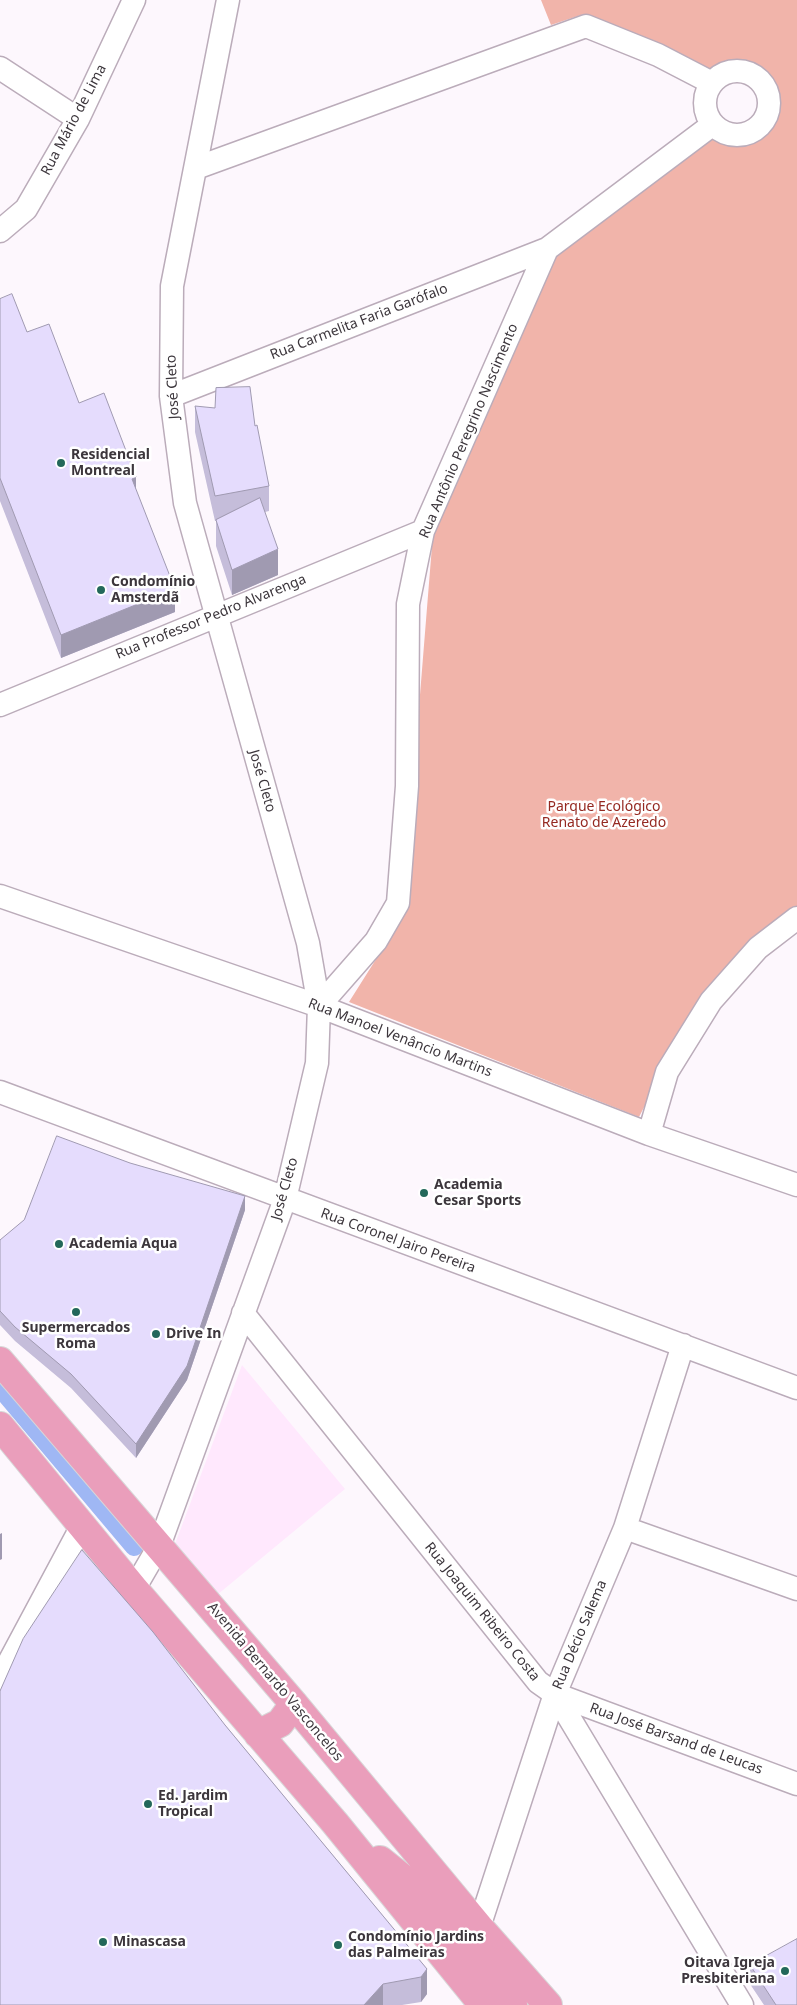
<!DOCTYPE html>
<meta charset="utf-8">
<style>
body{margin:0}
canvas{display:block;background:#fdf7fd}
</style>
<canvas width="797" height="2005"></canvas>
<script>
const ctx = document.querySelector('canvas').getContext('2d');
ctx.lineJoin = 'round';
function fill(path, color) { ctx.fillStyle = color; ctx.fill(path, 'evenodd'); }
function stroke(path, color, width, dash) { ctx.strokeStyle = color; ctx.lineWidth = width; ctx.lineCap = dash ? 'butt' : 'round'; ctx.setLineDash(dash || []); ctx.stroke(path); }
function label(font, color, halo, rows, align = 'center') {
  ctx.font = font + ' "Noto Sans",sans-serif'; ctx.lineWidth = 5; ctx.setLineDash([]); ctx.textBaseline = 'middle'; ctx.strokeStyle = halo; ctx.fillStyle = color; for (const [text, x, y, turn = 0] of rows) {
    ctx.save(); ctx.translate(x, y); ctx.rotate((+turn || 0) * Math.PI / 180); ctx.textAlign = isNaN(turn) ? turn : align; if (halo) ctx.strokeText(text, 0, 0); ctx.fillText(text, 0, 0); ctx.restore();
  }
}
fill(new Path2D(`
 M242,1365l103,124 -128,106 -42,-51z`), '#ffe8fd');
fill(new Path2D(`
 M541,0h256v914l-135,158 -23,45 -290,-115 53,-84 32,-397 121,-266 155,-117 32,8c13,-7 25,-13 31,-27 11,-25 -17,-58 -42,-57 -7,0 -16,6 -22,9l-125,-57 -33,11z`), '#f1b4aa');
stroke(new Path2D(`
 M0,1388l134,159`), '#9fb7f4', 18);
const minor = new Path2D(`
 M0,68l78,51
 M705 103a32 32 0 1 1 64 0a32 32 0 1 1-64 0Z
 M196,168l390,-142 72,29 54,28
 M0,231l26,-22 52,-90 56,-119
 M171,396l376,-147
 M0,705l423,-174
 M0,896l319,110 330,128 148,51
 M319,1006l57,-65 22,-38 9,-117 1,-182 15,-73 124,-282 165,-124
 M0,1092l797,296
 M649,1134l18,-62 44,-71 47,-53 39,-30
 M243,1313l295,369 17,12 187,311
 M625,1528l172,61
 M134,1589l25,-43 126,-347 32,-136 2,-57 -11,-63 -123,-440 -14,-107 1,-110 56,-286
 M0,1679l83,-155
 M555,1694l242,90
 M479,1927l76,-233 70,-166 58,-183`);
const major = new Path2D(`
 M0,1361l294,343 185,223 69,78
 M0,1426l134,163 201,234 148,182
 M258,1734l22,-11 14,-19
 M380,1860l30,24 103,121`);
stroke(minor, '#bbacba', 25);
stroke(major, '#d8d7d8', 30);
stroke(minor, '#fff', 22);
stroke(major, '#ea9ebb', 28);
fill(new Path2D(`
 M0,299l27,33 52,71 57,87 39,122 -114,46 -61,-157z
 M195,406l60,20 14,60v25l-4,1 13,63 -46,20 -16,-49v-25h-1l-20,-89z
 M245,1210l-58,170 -51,78 -65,-70 -56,-47 -15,-16v-85z
 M225,1725l202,244v25l-6,8 -19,3h-402z
 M750,1965l47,40h-33l-14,-21z`), '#c5bdda');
fill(new Path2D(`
 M136,477v23l-4,-21z
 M278,549v26l-46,20v-25z
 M175,589v23l-114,46v-23z
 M245,1196v14l-58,170 -51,78v-14z
 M2,1533v26l-2,1v-26z
 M427,1969v25l-6,8v-25z
 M383,1984v21h-19z`), '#a09ab1');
const building = new Path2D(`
 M12,294l15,38 22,-8 30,79 25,-10 32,84 -4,2 43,110 -114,46 -61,-157v-179z
 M250,387l5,39 2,-1 12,61 -54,10 -20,-90 20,2 1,-20z
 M260,498l18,51 -46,21 -16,-50z
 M57,1136l73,27 115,33 -58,170 -51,78 -65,-70 -56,-47 -15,-16v-71l24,-20z
 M82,1550l71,82 72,93 202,244 -6,8 -38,7 -19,21h-364v-314l23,-52z
 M797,1939v66h-21l-26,-40z`);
fill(building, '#e5dcfd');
stroke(building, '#a09ab1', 1);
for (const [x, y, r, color] of [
 [61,463,5,"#23685a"],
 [101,590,5,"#23685a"],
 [424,1193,5,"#23685a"],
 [59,1244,5,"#23685a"],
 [76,1312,5,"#23685a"],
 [156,1334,5,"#23685a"],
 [148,1804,5,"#23685a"],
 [103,1942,5,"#23685a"],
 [338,1945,5,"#23685a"],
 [785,1971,5,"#23685a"]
]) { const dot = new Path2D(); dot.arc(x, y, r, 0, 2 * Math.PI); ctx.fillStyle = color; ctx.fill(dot); stroke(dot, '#fff', 2); }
label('14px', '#3c363c', '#fff', [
 ["Rua Mário de Lima",74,120,-62],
 ["Rua Carmelita Faria Garófalo",359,322,-21],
 ["José Cleto",173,387,-93],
 ["Rua Antônio Peregrino Nascimento",469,431,-67],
 ["Rua Professor Pedro Alvarenga",211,617,-22],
 ["José Cleto",262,781,74],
 ["Rua Manoel Venâncio Martins",400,1038,21],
 ["José Cleto",285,1189,-74],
 ["Rua Coronel Jairo Pereira",398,1241,20],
 ["Rua Joaquim Ribeiro Costa",482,1612,51],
 ["Rua Décio Salema",580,1635,-67],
 ["Avenida Bernardo Vasconcelos",275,1682,50],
 ["Rua José Barsand de Leucas",676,1739,20]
]);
label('bold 14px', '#3c363c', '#fff', [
 ["Residencial",71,455],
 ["Montreal",71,471],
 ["Condomínio",111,582],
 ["Amsterdã",111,598],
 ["Academia",434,1185],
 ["Cesar Sports",434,1201],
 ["Academia Aqua",69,1244],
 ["Supermercados",76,1328,"center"],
 ["Roma",76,1344,"center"],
 ["Drive In",166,1334],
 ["Ed. Jardim",158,1796],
 ["Tropical",158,1812],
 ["Condomínio Jardins",348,1937],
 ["das Palmeiras",348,1953],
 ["Minascasa",113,1942],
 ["Oitava Igreja",775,1963,"right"],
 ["Presbiteriana",775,1979,"right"]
], 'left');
label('14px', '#952921', '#fff', [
 ["Parque Ecológico",604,807],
 ["Renato de Azeredo",604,823]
]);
</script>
